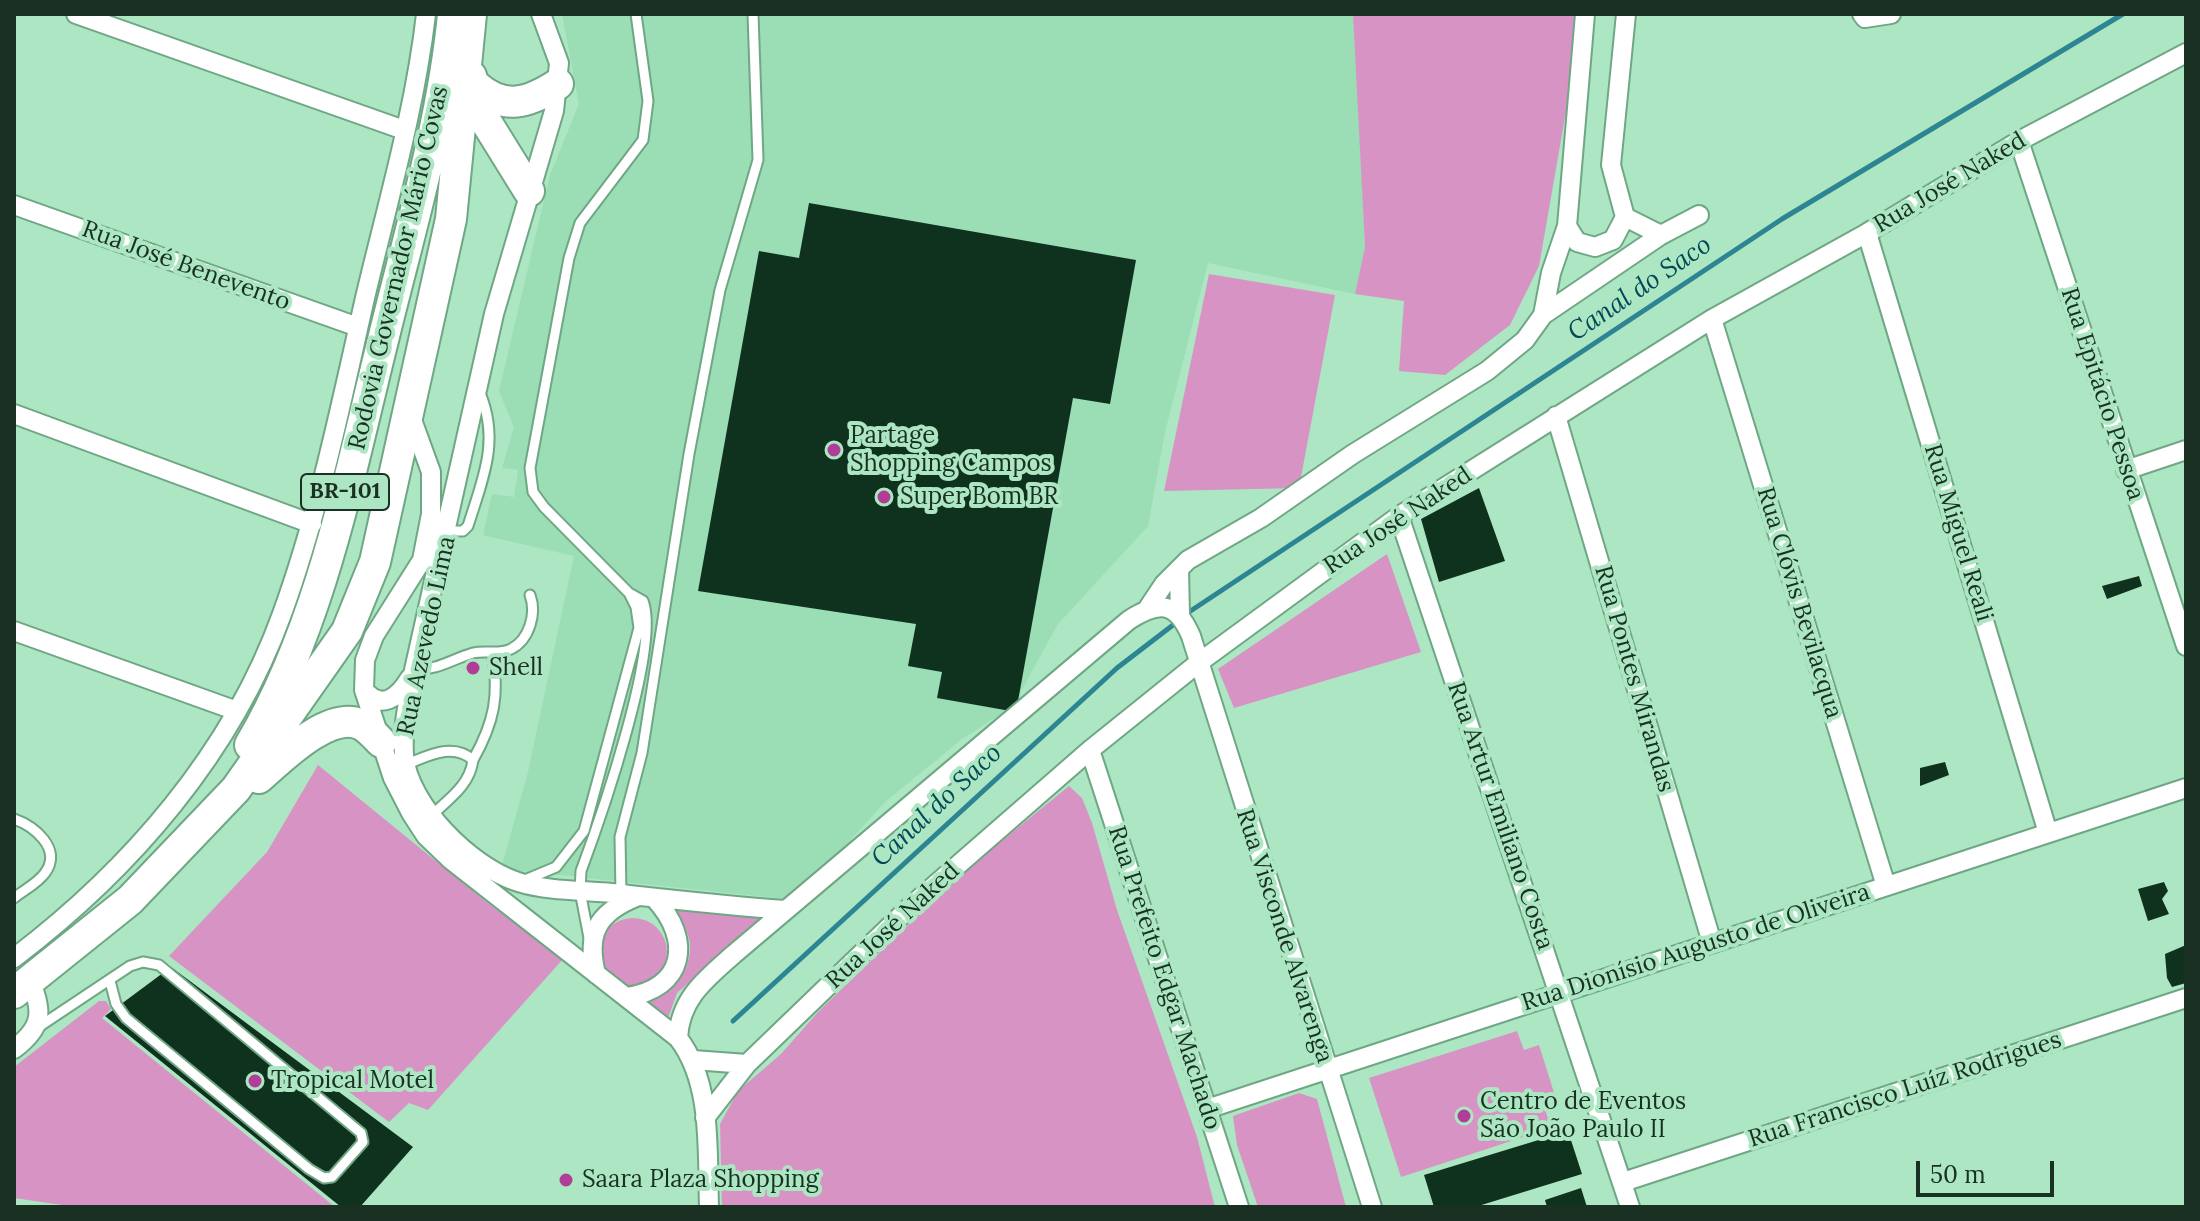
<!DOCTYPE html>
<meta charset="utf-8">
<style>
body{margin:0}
#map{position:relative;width:2200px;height:1221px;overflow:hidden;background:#ace6c2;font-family:Lora,serif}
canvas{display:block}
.frame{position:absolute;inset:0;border:16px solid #193022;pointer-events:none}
.scale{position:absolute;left:1916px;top:1161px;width:138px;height:36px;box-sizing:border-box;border:4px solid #193022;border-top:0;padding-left:10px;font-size:24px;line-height:28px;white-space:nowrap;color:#193022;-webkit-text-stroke:6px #ace6c2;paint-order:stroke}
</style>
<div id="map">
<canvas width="2200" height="1221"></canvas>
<div class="frame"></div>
<div class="scale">50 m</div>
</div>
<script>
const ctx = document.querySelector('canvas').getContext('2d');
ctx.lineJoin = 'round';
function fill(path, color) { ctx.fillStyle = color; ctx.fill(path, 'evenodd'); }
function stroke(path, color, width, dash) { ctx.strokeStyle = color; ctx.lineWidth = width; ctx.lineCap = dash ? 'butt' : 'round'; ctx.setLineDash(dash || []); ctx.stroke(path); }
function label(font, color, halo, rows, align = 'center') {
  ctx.font = font + ' Lora,serif'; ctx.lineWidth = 8; ctx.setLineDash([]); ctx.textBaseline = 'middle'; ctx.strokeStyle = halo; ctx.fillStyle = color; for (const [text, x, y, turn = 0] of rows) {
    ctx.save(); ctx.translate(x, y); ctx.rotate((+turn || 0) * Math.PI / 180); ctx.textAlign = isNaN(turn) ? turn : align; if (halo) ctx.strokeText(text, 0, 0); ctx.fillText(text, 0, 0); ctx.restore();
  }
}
fill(new Path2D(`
 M562,14h792l11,233 -10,47 -147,-31 -43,169 -17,94 -90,98 -37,67 -4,21h-13l-42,27 -77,63 -89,98 -295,-31 27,-97 46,-216 -91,-21 9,-41 22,3 4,-27 -16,-2 12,-41 -15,-36 51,-216 29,-71z`), '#9bddb5');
fill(new Path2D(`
 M1353,14h230l-44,252 -29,59 -65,50 -46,-4 5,-70 -49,-7 10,-47z
 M1209,274l126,21 -36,193 -135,3z
 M1387,554l34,98 -187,56 -16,-39z
 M318,765l167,136 78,58 -135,151 -19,-7 -20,19 -220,-166 98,-104z
 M1069,786l13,12 10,25 25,87 80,227 18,70h-493l-2,-83 18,-33 43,-37 37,-42 143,-138z
 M676,907l88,8 -87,78 -10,28 -21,-17c23,-10 46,-31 44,-60 -1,-11 -10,-26 -14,-37z
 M599 952a34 34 0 1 1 68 0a34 34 0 1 1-68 0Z
 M99,1001h7l5,8 -9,9 233,189h-259l-62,-9v-131z
 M1517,1031l7,19 15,-5 17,54 -13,4 8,25 -150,49 -32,-99z
 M1299,1093l18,6 29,108h-88l-21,-62 -4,-29z`), '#d893c5');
stroke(new Path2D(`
 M1189,612l593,-393 341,-205
 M733,1021l384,-353 56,-43`), '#2d8593', 5);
fill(new Path2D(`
 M809,203l327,57 -26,144 -37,-6 -57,314 -79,-14 5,-26 -34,-6 8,-42 -218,-33 61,-340 40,7z
 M1479,488l26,73 -66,21 -18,-63z
 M2139,576l3,10 -35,13 -5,-13z
 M1945,762l4,13 -29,11v-18z
 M2164,882l4,9 -6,8 7,15 -21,7 -10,-32z
 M2186,945v38l-14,4 -5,-9 -2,-24z
 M171,967l242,180 -53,60h-19l-236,-191z
 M1568,1131l14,43 -107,33h-41l-10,-32z
 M1581,1188l6,19h-40l-2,-7z`), '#0f321f');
const service = new Path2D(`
 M448,531h15l5,-5c15,-48 32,-85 12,-133
 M414,670c27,-1 36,-10 59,-17 12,-3 26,2 38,-4 18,-9 26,-35 19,-54
 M473,760c21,-37 27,-65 19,-108
 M407,764c21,-8 46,-22 66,-4 -3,25 -24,39 -41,55
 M14,819c20,7 49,30 31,54 -7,10 -21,17 -31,25
 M525,880l31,-13 28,-36 55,-203 -3,-21 -7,-14 -85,-86 -11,-15 -3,-24 39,-210 11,-35 63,-83 5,-39 -12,-87
 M621,894l-1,-57 22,-84 47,-299 31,-164 38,-130 -5,-146
 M589,938l-9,-47 1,-20c19,-51 80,-225 62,-270l-14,-8
 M37,1028l93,-62 13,-4 16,3 202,168 2,9 -31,35 -8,1 -15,-9 -183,-151 -10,-14 -6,-23`);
const minor = new Path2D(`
 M76,14l328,116
 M541,14l18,49 -5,48 -60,203 -80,356c-5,28 -12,56 -10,85 4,50 67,112 114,127 32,10 69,8 103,12 55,6 109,12 164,16
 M1626,14l-15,151 14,52 36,18
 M1862,14l3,4 26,-4
 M2019,141l167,505
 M14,205l344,122
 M1567,226l10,16 18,5 18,-7 12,-23
 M1867,233l181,600
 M1543,315l8,-42 16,-47 18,-212
 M1712,319l174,567
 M14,414l298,110
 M1556,416l156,527
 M411,417l20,55v42l-9,46 -48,76 -9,24 -1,30 29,88 18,35 15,23 25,24 227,178c35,45 29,114 31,169
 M2126,470l60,-20
 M1399,516l231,691
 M1179,569l1,45
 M1148,608l16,-24 24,-24 73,-42 92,-64 134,-83 38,-31 18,-25 118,-80 38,-20
 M14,631l223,80
 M364,690c17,21 34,8 46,-12
 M1090,750l149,457
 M14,958c116,-88 218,-205 268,-344 37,-102 59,-210 83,-316 22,-93 50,-188 61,-284
 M596,974c-10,-40 1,-61 40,-77
 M626,997c59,-8 67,-57 29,-98
 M678,1038c2,-40 28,-59 56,-84l395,-334c30,-19 47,-19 62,16l181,571
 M14,1049c28,-21 30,-37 16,-68
 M693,1060l54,4
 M1207,1109l979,-321
 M705,1118l42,-54 165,-159 178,-155 107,-86 202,-148 313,-197 155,-86 152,-92 167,-88
 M1623,1182l563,-184`);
const trunk = new Path2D(`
 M471,76l14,44 44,71
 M476,86c28,25 53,17 82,-2
 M250,745c72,-121 100,-274 134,-409 26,-106 58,-212 69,-321
 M259,778c22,-19 71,-69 103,-53 7,4 14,12 19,17
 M14,993l116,-93 106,-111 111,-158 28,-69 76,-343 20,-205`);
stroke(service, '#6fa785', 13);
stroke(minor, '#6fa785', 22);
stroke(trunk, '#6fa785', 34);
stroke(service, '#fff', 9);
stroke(minor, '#fff', 18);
stroke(trunk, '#fff', 30);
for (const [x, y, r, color] of [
 [834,450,8,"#b03e98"],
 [884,497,8,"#b03e98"],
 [473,668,8,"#b03e98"],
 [255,1081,8,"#b03e98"],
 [1464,1116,8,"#b03e98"],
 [566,1180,8,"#b03e98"]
]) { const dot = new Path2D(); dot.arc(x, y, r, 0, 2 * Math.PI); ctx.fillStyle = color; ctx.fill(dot); stroke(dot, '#ace6c2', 3); }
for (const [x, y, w] of [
 [345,492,88]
]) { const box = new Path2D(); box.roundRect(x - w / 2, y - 18, w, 36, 6); ctx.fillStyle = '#ace6c2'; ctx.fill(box); stroke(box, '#193022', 2); }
label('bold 22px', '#193022', null, [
 ["BR-101",345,492]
]);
label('24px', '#193022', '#ace6c2', [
 ["Rua José Naked",1950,183,-31],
 ["Rua José Benevento",186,266,20],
 ["Rodovia Governador Mário Covas",399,268,-77],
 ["Rua Epitácio Pessoa",2102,394,72],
 ["Rua José Naked",1398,521,-34],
 ["Rua Miguel Reali",1958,533,73],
 ["Rua Clóvis Bevilacqua",1799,603,73],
 ["Rua Azevedo Lima",427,636,-78],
 ["Rua Pontes Mirandas",1634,679,74],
 ["Rua Artur Emiliano Costa",1500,816,71],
 ["Rua José Naked",893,926,-43],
 ["Rua Visconde Alvarenga",1284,936,72],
 ["Rua Dionísio Augusto de Oliveira",1696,948,-18],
 ["Rua Prefeito Edgar Machado",1164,978,72],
 ["Rua Francisco Luíz Rodrigues",1905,1090,-18]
]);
label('24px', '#193022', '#ace6c2', [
 ["Partage",850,436],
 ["Shopping Campos",850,464],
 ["Super Bom BR",900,497],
 ["Shell",489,668],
 ["Tropical Motel",271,1081],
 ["Centro de Eventos",1480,1102],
 ["São João Paulo II",1480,1130],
 ["Saara Plaza Shopping",582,1180]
], 'left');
label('italic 26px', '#024856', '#ace6c2', [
 ["Canal do Saco",1640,289,-34],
 ["Canal do Saco",937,806,-43]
]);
</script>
